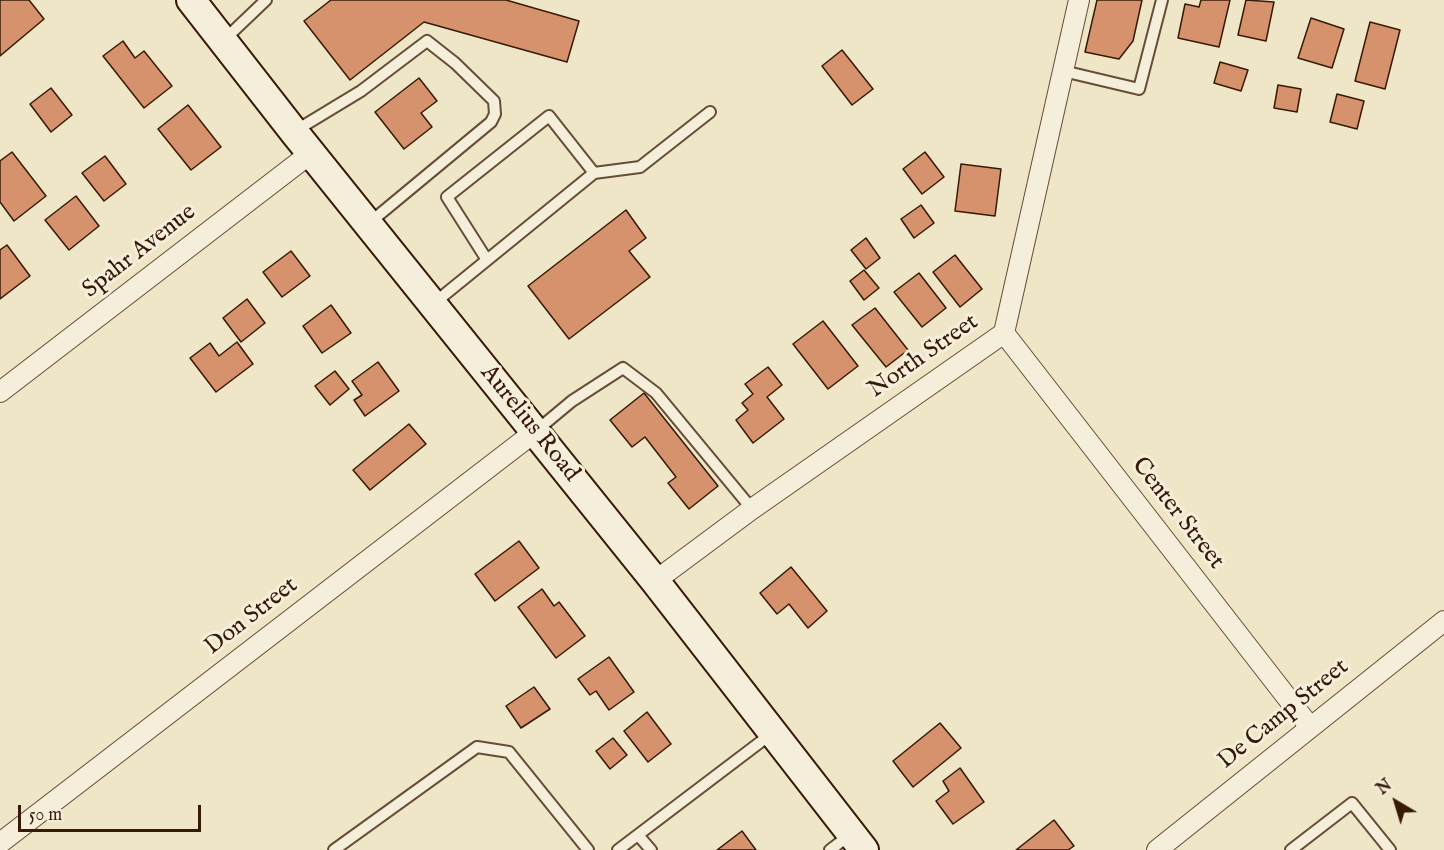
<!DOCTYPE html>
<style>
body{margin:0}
#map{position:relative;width:1444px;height:850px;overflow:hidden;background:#efe5c7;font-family:"IM FELL English",serif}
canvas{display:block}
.north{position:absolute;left:1366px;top:772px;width:60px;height:60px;-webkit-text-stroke:4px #f5eedb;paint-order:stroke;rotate:322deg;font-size:16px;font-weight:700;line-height:24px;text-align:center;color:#371a05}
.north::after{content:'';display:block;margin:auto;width:21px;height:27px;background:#371a05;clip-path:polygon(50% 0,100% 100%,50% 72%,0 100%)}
.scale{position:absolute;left:18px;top:805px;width:183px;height:27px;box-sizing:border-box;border:3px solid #371a05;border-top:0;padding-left:8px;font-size:18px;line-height:21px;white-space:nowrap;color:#371a05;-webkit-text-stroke:4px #f5eedb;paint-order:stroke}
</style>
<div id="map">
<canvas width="1444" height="850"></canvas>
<div class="north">N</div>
<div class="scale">50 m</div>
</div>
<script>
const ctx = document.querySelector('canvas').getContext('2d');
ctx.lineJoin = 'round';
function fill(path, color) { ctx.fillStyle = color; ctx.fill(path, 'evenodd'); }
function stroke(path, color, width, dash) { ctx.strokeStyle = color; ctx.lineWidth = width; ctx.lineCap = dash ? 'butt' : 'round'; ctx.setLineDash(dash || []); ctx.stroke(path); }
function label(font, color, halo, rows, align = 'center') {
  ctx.font = font + ' "IM FELL English",serif'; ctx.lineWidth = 6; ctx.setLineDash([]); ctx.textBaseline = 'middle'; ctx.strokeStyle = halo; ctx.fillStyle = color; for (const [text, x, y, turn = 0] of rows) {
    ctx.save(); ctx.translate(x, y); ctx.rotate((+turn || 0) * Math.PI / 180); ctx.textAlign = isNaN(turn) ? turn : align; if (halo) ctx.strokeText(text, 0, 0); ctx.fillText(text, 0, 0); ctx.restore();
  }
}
const building = new Path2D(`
 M0,0h29l15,19 -44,37z
 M331,0h175l73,21 -12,41 -143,-40 -74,58 -46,-59z
 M1097,0h45l-9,41 -14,18 -34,-7z
 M1201,0h29l-11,47 -41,-9 7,-34 14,3z
 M1246,0l28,2 -8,39 -28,-6z
 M1311,18l33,11 -12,39 -34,-10z
 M1370,22l30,8 -15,59 -30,-8z
 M123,41l12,17 9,-7 28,35 -28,22 -41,-52z
 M842,50l31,39 -21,16 -30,-39z
 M1220,62l28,8 -7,21 -27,-8z
 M419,78l18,23 -16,12 11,14 -28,22 -29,-37z
 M1278,85l23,4 -4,23 -23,-4z
 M51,88l21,27 -21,17 -21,-28z
 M1337,94l27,7 -7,28 -27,-7z
 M188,105l33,42 -30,23 -33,-41z
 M12,152l34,44 -32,25 -14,-19v-41z
 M925,152l19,25 -22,17 -19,-25z
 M105,156l21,28 -22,17 -22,-28z
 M961,164l40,5 -6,47 -40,-5z
 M76,196l23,30 -30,24 -24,-30z
 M921,205l13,18 -20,15 -13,-19z
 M626,210l20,28 -17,13 21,26 -81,62 -41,-53z
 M866,238l14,20 -14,11 -15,-19z
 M7,245l23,31 -30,23v-49z
 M291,251l19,25 -28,21 -19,-25z
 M955,255l27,34 -22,18 -27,-35z
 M864,270l15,18 -15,12 -14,-19z
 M919,273l27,35 -24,19 -28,-35z
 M247,299l18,24 -24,19 -18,-24z
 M331,305l20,28 -29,20 -19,-27z
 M875,308l33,42 -22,17 -34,-42z
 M823,321l35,45 -30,23 -35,-45z
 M237,342l16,22 -37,28 -26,-34 20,-15 9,13z
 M378,362l21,29 -34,25 -11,-16 8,-5 -10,-14z
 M768,367l14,18 -15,12 17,22 -31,24 -17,-23 12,-10 -6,-7 11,-9 -8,-10z
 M335,371l14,18 -19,16 -15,-19z
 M644,393l74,93 -29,23 -21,-26 8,-6 -31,-40 -13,10 -22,-27z
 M409,424l17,20 -56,46 -17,-20z
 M519,541l20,27 -44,33 -20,-27z
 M791,567l36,44 -19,17 -19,-24 -12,10 -17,-21z
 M542,589l12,17 5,-4 26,34 -29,22 -38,-51z
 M609,657l25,35 -25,18 -13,-19 -6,4 -12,-16z
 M534,687l16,22 -29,19 -15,-22z
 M647,712l24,32 -23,18 -24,-31z
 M940,723l21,25 -48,39 -20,-26z
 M613,738l14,17 -17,14 -14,-18z
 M960,768l24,34 -31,22 -17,-23 13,-10 -6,-10z
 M1054,820l20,26 -6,4h-52z
 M742,831l14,19h-39z`);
fill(building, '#d5926d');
stroke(building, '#371a05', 1.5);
const lane = new Path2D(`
 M223,41l43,-41
 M1063,71l76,18 23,-89
 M295,131l66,-40 66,-50 28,22 39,38 1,13 -4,8 -123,102
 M594,173l46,-6 70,-55
 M433,304l161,-131 -45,-57 -102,81 40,63
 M536,431l36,-30 51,-33 33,25 96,116
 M638,835l13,15
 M334,850l143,-103 32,5 79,98
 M618,850l153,-116
 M830,850l21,-16
 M1291,850l61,-47 38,47`);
const street = new Path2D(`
 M1004,333l306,394
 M0,392l311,-239
 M655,581l97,-72 252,-176 75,-333
 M0,843l536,-412
 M1157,850l287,-229`);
const secondary = new Path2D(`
 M191,0l103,132 361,449 209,269`);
stroke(lane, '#654d36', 14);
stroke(street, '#654d36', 22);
stroke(secondary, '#371a05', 32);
stroke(lane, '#f5eedb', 10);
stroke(street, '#f5eedb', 20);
stroke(secondary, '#f5eedb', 28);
label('24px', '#371a05', '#f5eedb', [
 ["Spahr Avenue",140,252,-38],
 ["North Street",924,357,-35],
 ["Aurelius Road",529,424,51],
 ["Center Street",1177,514,52],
 ["Don Street",252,617,-38],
 ["De Camp Street",1284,715,-39]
]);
</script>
